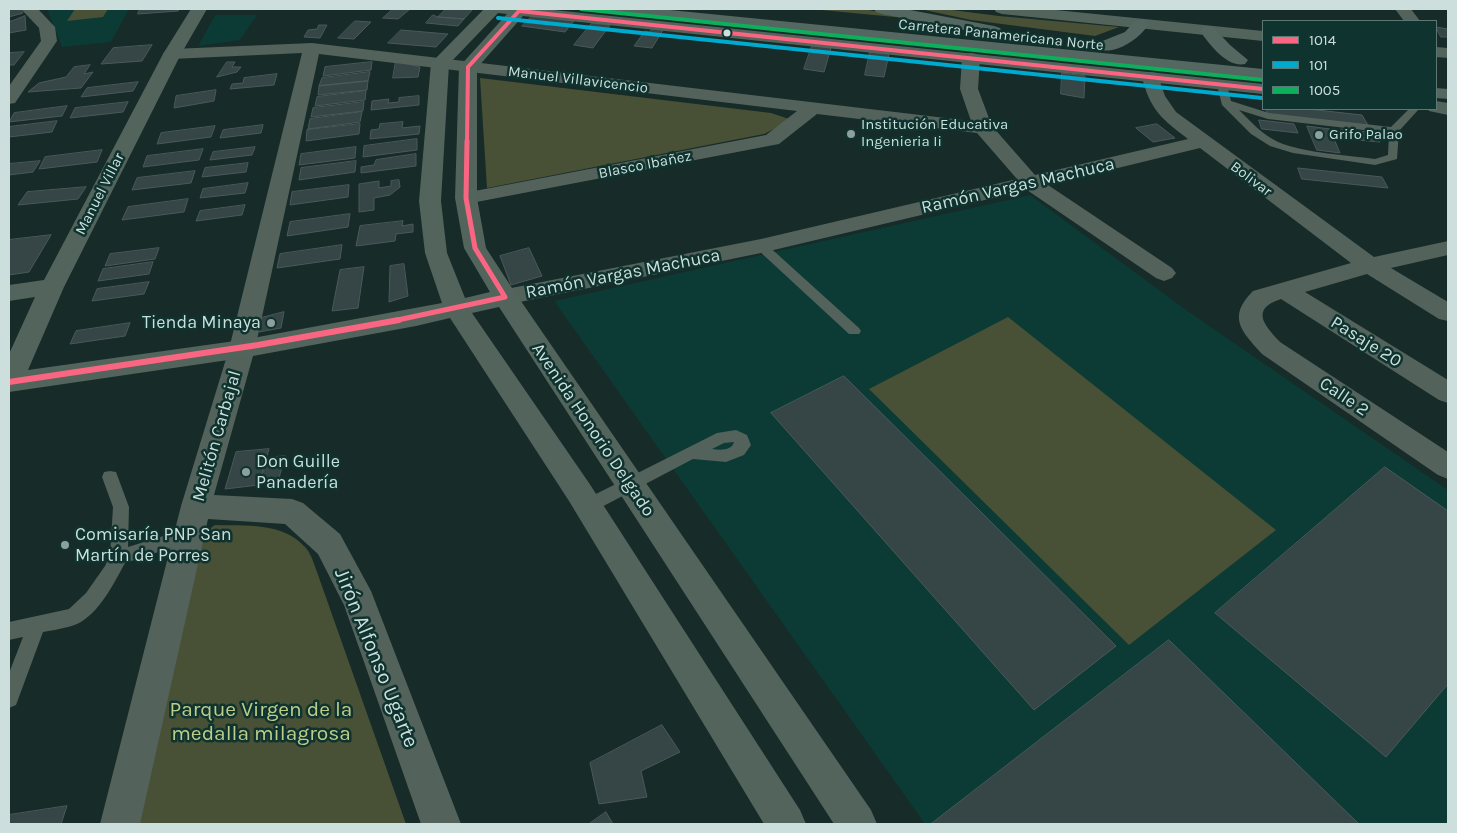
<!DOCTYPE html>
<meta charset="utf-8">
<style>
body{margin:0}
#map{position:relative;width:1457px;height:833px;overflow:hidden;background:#172b29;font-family:Karla,sans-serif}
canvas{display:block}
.frame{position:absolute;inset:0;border:10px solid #ccdfdc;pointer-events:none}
.legend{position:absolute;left:1262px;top:20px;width:175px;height:90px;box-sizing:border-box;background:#0f332f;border:1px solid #5b7874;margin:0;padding:6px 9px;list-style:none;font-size:15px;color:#ccdfdc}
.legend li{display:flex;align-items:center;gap:10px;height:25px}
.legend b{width:25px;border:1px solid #5b7874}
</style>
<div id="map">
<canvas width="1457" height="833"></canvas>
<div class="frame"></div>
<ul class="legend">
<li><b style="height:6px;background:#fa6682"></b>1014</li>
<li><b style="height:6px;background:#00a9ce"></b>101</li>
<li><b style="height:6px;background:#0daf5c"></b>1005</li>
</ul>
</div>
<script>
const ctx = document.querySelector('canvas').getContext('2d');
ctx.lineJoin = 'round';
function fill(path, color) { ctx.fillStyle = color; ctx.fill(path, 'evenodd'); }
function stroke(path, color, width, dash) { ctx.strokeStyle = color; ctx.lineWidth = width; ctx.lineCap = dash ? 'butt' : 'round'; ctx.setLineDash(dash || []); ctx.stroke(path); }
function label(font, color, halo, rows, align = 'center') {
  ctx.font = font + ' Karla,sans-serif'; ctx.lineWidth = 5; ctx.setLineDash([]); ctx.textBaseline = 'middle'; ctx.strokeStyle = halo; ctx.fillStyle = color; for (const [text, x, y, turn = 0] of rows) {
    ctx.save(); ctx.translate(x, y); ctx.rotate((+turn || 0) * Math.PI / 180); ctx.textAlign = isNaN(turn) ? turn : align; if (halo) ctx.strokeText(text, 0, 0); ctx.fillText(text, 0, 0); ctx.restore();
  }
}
fill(new Path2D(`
 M47,9h82l-18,33 -49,5z
 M215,15h42l-17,25 -42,6z
 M1030,195l159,117 259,178v334h-523l-371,-523z`), '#0c3a35');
fill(new Path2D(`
 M75,9h33l-5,8 -36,4z
 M811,9h53l52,10z
 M920,9h24l55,7 120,11 -24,9 -124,-16z
 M480,78l291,35 21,7 -28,14 -277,54z
 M1008,317l268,213 -147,115 -260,-256z
 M215,525c30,1 68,-3 90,22 6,6 9,17 12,25l89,252h-276l69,-288z`), '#485136');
const building = new Path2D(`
 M9,9h11l3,4 -14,4z
 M140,9h40l-2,2 -40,3z
 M393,9h17l-12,10 -15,-1z
 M446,9h27l-9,10 -26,-2z
 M433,15l5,2 26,2 -6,7 -32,-3z
 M25,16l1,14 -17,3v-13l2,1z
 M532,16l42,5 -9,11 -43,-6z
 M355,21l16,1 -17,17 -16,-1z
 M592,23l18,2 -17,23 -19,-3z
 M319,25h8l-7,13 -16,-1 4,-7 9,-1z
 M1436,27l12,2v8h-7z
 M652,28l11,2 -11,18 -18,-2 11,-15 5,1z
 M401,30l47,4 -12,13 -48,-4z
 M152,45l-10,16 -41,3 12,-16z
 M812,46l19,2 -7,24 -20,-3z
 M24,52l-10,13h-5v-12z
 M870,52l19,2 -5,23 -19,-2z
 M396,61l24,6 -2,10 -25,1z
 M227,62h8l-3,5h9l-4,5 -20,5z
 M372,62l-1,8 -48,6 2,-9z
 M90,65l-6,9 9,-2 -12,16 -53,4 11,-9 27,-6 8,-10z
 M370,72l-2,9 -49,5 3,-8z
 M1062,73l23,3 -1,22 -23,-4z
 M277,74l-3,11 -44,4 2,-5 11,-1 1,-5z
 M368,81l-1,9 -49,5 1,-9z
 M138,82l-5,9 -52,6 6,-9z
 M216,90l-2,11 -40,7 2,-12z
 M366,91l-1,9 -50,6 2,-9z
 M419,96v9l-48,5 1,-9 17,-2 -1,4 11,-1v-4z
 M128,102l-5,10 -53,6 5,-10z
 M364,102l-1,9 -52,6 2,-9z
 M67,106l-5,10 -53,6 5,-9z
 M1266,109h42l54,6 6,10 -100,-10z
 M362,112l-2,10 -52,7 2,-10z
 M1259,120l35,4 4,9 -36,-4z
 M57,121l-5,11 -43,5v-10z
 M403,122l-1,6 18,-2 -1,8 -49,5 1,-9 8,-1 1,-5z
 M360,124l-1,10 -53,7 1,-11z
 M1157,124l18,14 -22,4 -17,-14z
 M263,125l-2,8 -41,5 3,-8z
 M215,126l-4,11 -54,7 4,-11z
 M1307,126l23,3 10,24 -23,-3z
 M1341,129l34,4 5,9 -35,-3z
 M417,139v11l-54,7 1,-11z
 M255,147l-3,8 -42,5 3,-8z
 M356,147l-1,11 -56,7 2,-11z
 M203,149l-4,11 -56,7 4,-11z
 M102,150l-5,12 -58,7 6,-12z
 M416,154v12l-55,7v-6l13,-2 2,-5z
 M40,161l-7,11 -24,3v-11z
 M356,161l-1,11 -56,8 2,-12z
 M248,163l-2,9 -44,5 3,-9z
 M1298,168l84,9 6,11 -86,-9z
 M195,171l-4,12 -59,7 5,-12z
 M399,180l1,7 -10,8 -16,3v12l-15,2v-28l20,-3v7l12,-2v-5z
 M248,183l-3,10 -45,5 3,-9z
 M349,185l-1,12 -58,8 2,-13z
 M86,187l-8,12 -60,6 9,-13z
 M188,199l-4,13 -62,8 6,-13z
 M245,205l-3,10 -46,6 4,-10z
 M350,214l-2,13 -61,9 3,-14z
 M403,221l-1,5 11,-2v8l-17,2 -1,7 -39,5 4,-20z
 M51,235l-22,37 -20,3v-35z
 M342,245l-2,14 -63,9 3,-14z
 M159,248l-4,11 -50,7 5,-12z
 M529,248l13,28 -31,9 -11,-29z
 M153,262l-4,12 -51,7 5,-12z
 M404,264l4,32 -19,6 1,-36z
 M364,267l-6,41 -26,3 8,-41z
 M149,282l-5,12 -52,7 5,-12z
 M284,312l-3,16 -22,4 2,-14z
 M130,323l-5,13 -55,8 6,-13z
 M844,376l272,270 -82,64 -263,-297z
 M269,449l-10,36 -34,4 11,-37z
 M285,456l-7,26 -19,3 7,-27z
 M1385,467l63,44v173l-62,73 -171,-144z
 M1169,640l190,184h-428z
 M662,725l18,27 -39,19 6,26 -48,7 -9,-41z
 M67,806l-6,18h-52v-9z
 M606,812l7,12h-24z`);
fill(building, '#364546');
stroke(building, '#4a595a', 1);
fill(new Path2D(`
 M1222,82l5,3 4,16 38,12 122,14 18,-18h10l-20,22 -2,28 -22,6 -82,-12 -23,-7 -19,-12 -29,-29 -5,-20zM1239,110l29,9 121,14 -1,22 -13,4c-28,-4 -71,-6 -97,-17 -15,-7 -27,-20 -39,-32z
 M761,242l4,1 94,85 2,3 -2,3h-10l-92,-85 -2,-3 2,-3z
 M736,430l11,5 4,10 -7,10 -18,7 -33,-3 -99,52 -6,2 -6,-2 -2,-5 2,-5 135,-68zM734,442c-2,9 -14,8 -22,7l12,-6z
 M110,471l6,1 13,35 -1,40 61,-19 6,2 2,5 -2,5 -70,23c-11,20 -26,51 -48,61 -10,4 -23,6 -34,8l-27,73 -7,3v-35l14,-36 -14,3v-18l60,-13 17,-16 19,-27 5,-10 3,-49 -11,-30 2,-5z`), '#53625b');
fill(new Path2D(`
 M21,9h17l17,18 2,14 -42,62 -6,1v-18l32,-45 -2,-13z
 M1395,9h16l9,12h-16z
 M312,43l659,78 -11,-32 2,-31 3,-4 6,-1 6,1 3,4 -2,31 14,37 43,49 153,-36c-26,-20 -38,-29 -46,-62l3,-4 6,-1 6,1 8,23 11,16 198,145 74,-16v14l-57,13 57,34v19l-9,-2 -72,-45 -62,18 143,88v23l-9,-3 -158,-101c-31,10 -17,26 -1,43l168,110v27l-10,-4 -176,-121c-21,-23 -35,-37 -9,-63l98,-28 -151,-115 -152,37 124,83 4,5 -4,5 -8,3 -8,-3 -129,-88 -266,63 -256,52 -9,-2 -3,-6 3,-6 265,-52 256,-60 -40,-46 -160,-19 -38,30 -313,60 -7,-2 -4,-4 4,-4 307,-59 31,-24 -478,-57 -64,295 -41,146 78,4 11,4 37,31 31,57 90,233h-40l-77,-219 -26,-51 -33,-30 -77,-5 -68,305h-40l81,-318 48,-157 73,-296 -130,6 -6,-1 -3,-4 3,-4 6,-1z`), '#53625b');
fill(new Path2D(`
 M191,9h16l-26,45 -117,233 -36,83 214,-30 200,-37 -17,-50 -6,-52 12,-138 53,-54h60l719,75v10l-740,-78 -46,52v130l9,50 28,43 357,519 6,14h-43l-335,-517 -27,6 117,170 211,327 6,14h-42l-195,-323 -119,-183 -34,8 -174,32 -233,34v-38l26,-57 -26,4v-16l35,-5 119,-226zM498,13l9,1 -48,53 -4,131 9,50 26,44 -25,6 -18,-45 -6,-52 8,-137z
 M994,9h52l217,22v10l-261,-27 -6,-2z
 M1436,47l12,1v10l-12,-1z
 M1436,101l12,2v12l-19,-4 -1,-2h8z`), '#53645c');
fill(new Path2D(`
 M607,9h53l603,60v10l-648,-65 -6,-2z
 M874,9h31l89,17 6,2 2,3 -2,3 -6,2 -112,-22 -6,-2z
 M1141,19l6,2 2,3c-9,14 -31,30 -49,26l-2,-4 2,-4 25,-10 10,-11z
 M1208,26l6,2 16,17 18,15 -3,4c-18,4 -36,-20 -45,-33l2,-3z
 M1436,88l12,1v10l-12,-1z`), '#546760');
stroke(new Path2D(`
 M467,142l1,-75 51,-56 744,78`), '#fa6682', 4);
stroke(new Path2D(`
 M393,321l112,-24 -30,-49 -9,-50 1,-57`), '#fa6682', 5);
stroke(new Path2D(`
 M9,382l249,-37 141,-25`), '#fa6682', 6);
stroke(new Path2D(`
 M498,18l764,80`), '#00a9ce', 4);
stroke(new Path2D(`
 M581,9l682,71`), '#0daf5c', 4);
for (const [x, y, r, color] of [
 [727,33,4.5,"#ccdfdc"],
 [851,134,5,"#8da09d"],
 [1319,135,5,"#8da09d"],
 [271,323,5,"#8da09d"],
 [246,472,5,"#8da09d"],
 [65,545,5,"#8da09d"]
]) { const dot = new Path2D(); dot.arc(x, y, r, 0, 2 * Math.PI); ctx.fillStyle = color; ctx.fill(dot); stroke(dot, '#0f332f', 2); }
label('15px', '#ccdfdc', '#0f332f', [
 ["Carretera Panamericana Norte",1001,35,6],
 ["Manuel Villavicencio",578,80,7],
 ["Blasco Ibañez",645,165,-11],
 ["Bolivar",1251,179,37],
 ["Manuel Villar",100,194,-63]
]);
label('15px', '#ccdfdc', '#0f332f', [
 ["Institución Educativa",861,125],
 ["Ingenieria Ii",861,142],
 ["Grifo Palao",1329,135]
], 'left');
label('18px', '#ccdfdc', '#0f332f', [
 ["Ramón Vargas Machuca",1018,186,-13],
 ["Ramón Vargas Machuca",623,274,-11],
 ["Pasaje 20",1366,342,32],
 ["Calle 2",1344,397,34],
 ["Avenida Honorio Delgado",593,430,56],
 ["Melitón Carbajal",217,436,-74]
]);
label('18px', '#ccdfdc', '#0f332f', [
 ["Tienda Minaya",261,323,"right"],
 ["Don Guille",256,462],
 ["Panadería",256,483],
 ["Comisaría PNP San",75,535],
 ["Martín de Porres",75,556]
], 'left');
label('21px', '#ccdfdc', '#0f332f', [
 ["Jirón Alfonso Ugarte",376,658,68]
]);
label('21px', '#bdcd89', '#0f332f', [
 ["Parque Virgen de la",261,710],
 ["medalla milagrosa",261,734]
]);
</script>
